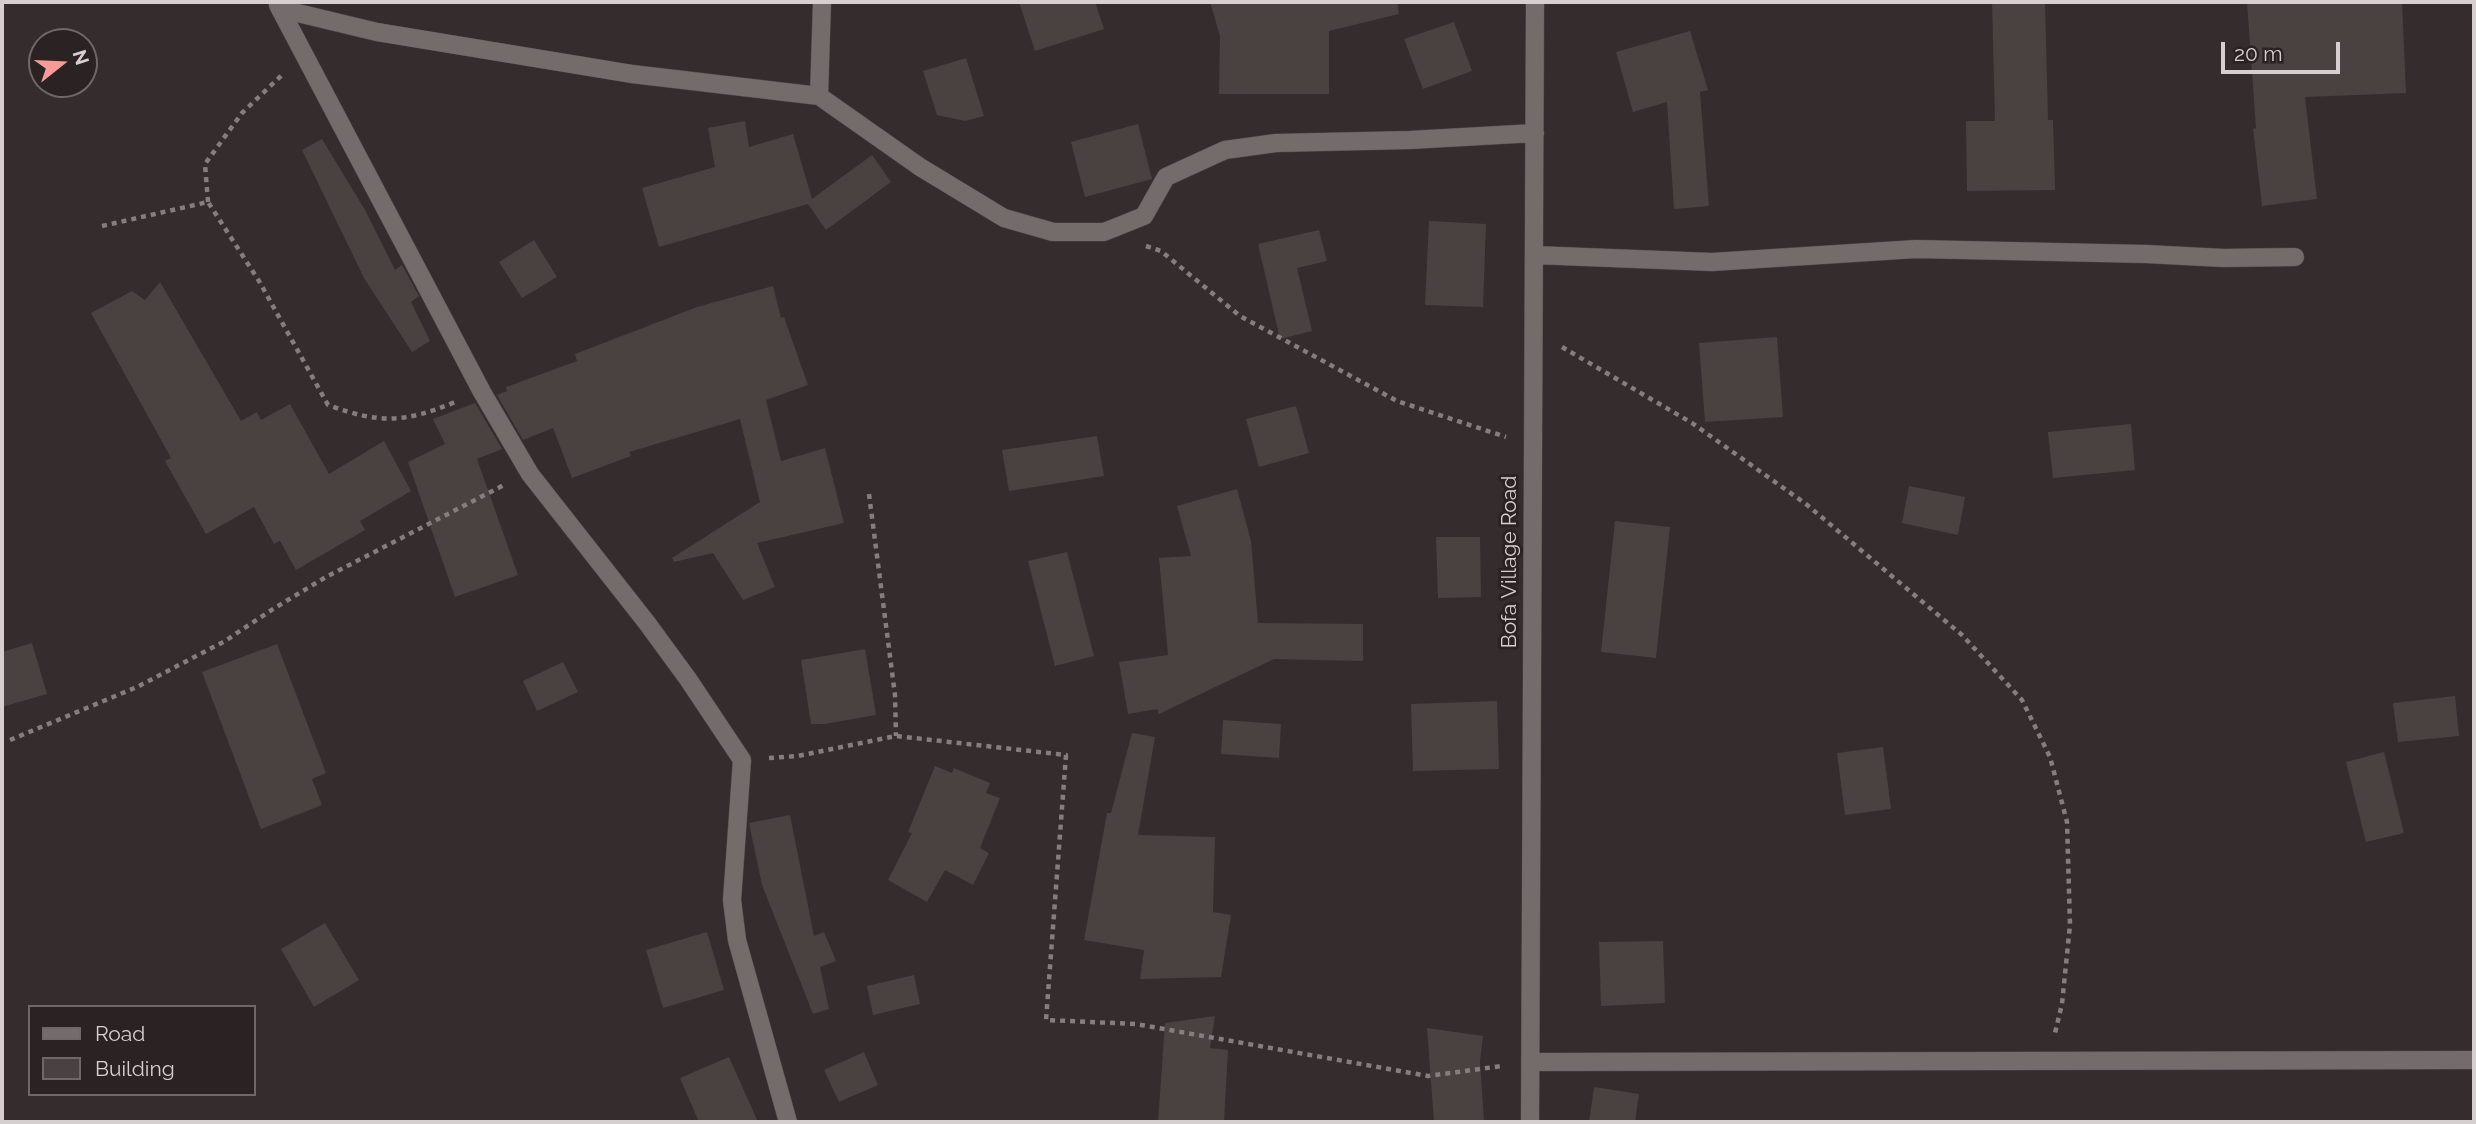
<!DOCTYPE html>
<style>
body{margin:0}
#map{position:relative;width:2476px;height:1124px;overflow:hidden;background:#352d2d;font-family:Raleway,sans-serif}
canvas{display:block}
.frame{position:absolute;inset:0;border:4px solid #d5d0cf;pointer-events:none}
.legend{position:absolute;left:28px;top:1005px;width:228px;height:91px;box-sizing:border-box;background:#2b2323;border:2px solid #6f6868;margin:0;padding:9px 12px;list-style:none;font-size:21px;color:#d5d0cf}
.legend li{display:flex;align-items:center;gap:14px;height:35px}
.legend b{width:35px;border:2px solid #6f6868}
.north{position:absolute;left:28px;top:28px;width:70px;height:70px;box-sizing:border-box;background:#2b2323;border:2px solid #6f6868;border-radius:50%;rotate:72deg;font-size:19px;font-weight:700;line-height:28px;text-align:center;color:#d5d0cf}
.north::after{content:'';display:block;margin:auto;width:24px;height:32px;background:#f59c96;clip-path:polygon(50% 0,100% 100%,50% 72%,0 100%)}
.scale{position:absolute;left:2221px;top:42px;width:119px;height:32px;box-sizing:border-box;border:4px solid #d5d0cf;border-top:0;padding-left:9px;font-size:21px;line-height:24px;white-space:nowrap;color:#d5d0cf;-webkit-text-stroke:5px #2b2323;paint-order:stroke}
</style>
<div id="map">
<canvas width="2476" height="1124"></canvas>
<div class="frame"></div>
<ul class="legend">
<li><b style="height:9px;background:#746b6b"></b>Road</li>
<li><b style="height:19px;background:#4a4141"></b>Building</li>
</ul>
<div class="north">N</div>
<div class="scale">20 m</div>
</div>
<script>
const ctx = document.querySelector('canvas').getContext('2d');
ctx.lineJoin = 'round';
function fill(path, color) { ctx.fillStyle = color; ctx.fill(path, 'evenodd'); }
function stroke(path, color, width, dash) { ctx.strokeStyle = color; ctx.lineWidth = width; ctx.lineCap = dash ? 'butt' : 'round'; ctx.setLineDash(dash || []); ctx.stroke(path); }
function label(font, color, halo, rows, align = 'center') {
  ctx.font = font + ' Raleway,sans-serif'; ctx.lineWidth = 6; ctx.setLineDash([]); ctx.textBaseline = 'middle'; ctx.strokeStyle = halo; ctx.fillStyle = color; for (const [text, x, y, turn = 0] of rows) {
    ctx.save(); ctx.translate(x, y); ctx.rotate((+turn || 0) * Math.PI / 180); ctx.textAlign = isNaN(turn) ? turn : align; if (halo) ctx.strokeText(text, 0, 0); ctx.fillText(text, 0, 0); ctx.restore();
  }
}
fill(new Path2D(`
 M1019,2h76l9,27 -69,22z
 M1210,2h187l2,12 -70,17v63h-110l1,-58z
 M1992,2h53l3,118h5l2,70 -88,1 -1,-70h29z
 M2247,2h155l4,91 -101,4 12,102 -55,7 -9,-77 3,-1z
 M1454,22l18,49 -49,18 -19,-50z
 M1690,31l18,59 -8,2 9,114 -35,3 -7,-107 -34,10 -17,-60z
 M966,58l18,58 -19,5 -28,-6 -14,-44z
 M745,121l4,26 44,-13 19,65 60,-44 19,27 -65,48 -18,-26 -149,43 -17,-59 73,-21 -7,-39z
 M1138,124l14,55 -67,18 -14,-55z
 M322,139l43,71 30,60 7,-5 17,31 -8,6 19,39 -18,11 -48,-74 -62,-128z
 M1429,221l57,3 -3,83 -58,-2z
 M1319,230l8,31 -30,7 15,63 -32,8 -22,-95z
 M534,240l23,37 -35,21 -23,-36z
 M160,282l81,139 16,-9 4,8 29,-16 39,70 55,-33 27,50 -51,30 5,9 -69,40 -16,-29 -6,3 -20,-37 -48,27 -41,-73 6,-3 -80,-145 41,-22 13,9z
 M773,286l8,32 3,-1 24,68 -42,15 15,61 44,-13 19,75 -87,20 18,44 -32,13 -30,-47 -39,9 -2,-4 88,-56 -20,-83 -111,33 2,4 -59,22 -19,-50 -30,12 -26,-45 10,-4 -1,-4 71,-26 -2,-7 122,-47z
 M1777,337l6,80 -78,5 -6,-79z
 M475,403l27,46 -25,10 41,116 -63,22 -47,-135 37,-18 -12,-25z
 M1296,406l13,47 -50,14 -13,-48z
 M2131,424l4,46 -82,8 -5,-46z
 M1097,436l7,40 -95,15 -7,-41z
 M1909,486l56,11 -7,38 -56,-12z
 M1237,489l14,52 7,82 105,1v37l-89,-2 -115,55 -2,-5 -29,5 -9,-52 49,-7 -9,-97 32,-2 -14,-50z
 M1615,521l55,6 -14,131 -55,-6z
 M1436,537h44l1,60 -43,1z
 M1067,552l27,104 -39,10 -27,-105z
 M32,643l15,51 -45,13v-55z
 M277,644l49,129 -14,6 10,26 -61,24 -59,-157z
 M865,649l11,66 -51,9h-14l-10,-64z
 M563,662l15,30 -41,19 -14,-30z
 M2455,696l4,40 -61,6 -5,-39z
 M1497,701l2,68 -86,2 -2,-67z
 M1223,720l58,4 -2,34 -58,-4z
 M1132,733l23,4 -17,98 77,2 -2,75 18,3 -10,62 -81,2 4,-29 -60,-10 23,-127h4z
 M1883,747l8,62 -46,6 -8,-62z
 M2384,752l20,81 -38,9 -20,-80z
 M935,766l17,7 2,-5 36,15 -4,10 14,5 -20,50 9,5 -16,32 -28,-15 -18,32 -39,-22 24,-47 -4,-1z
 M790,815l24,121 10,-4 12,29 -16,6 9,42 -16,5 -51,-129 -13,-62z
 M325,923l34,57 -45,27 -33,-58z
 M707,932l17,58 -61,18 -17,-58z
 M1663,941l2,62 -64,3 -2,-64z
 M914,975l6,29 -47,11 -6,-29z
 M1215,1016l-5,32 18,2 -4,72h-66l7,-99z
 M1427,1028l56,8 -3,25 4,61h-50z
 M864,1052l14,33 -39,17 -15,-32z
 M729,1057l29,65h-59l-19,-44z
 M1594,1087l45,7 -4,28h-46z`), '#4a4141');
const street = new Path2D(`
 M278,5l204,387 48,82 117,149 41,56 54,81 -10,140 5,40 51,182
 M281,9l96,23 255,42 187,22 101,71 84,51 49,14h51l40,-16 22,-39 59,-27 51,-7 134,-3 125,-7
 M819,96l3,-94
 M1534,255l178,7 204,-13 230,5 77,4 72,-1
 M1531,1062l943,-2
 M1530,1122l5,-1120`);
stroke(street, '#504949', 19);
stroke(new Path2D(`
 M208,202l-3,-38 37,-51 42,-40
 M102,226l106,-24 51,79 69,124c52,19 76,18 127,-3
 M1146,246l15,5 79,65 157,85 109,36
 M1562,347l130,76 114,81 156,131 60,65 28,57 17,65 3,103 -8,79 -7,29
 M869,494l26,201 1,41
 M10,740l127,-53 88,-46 48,-32 53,-32 178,-92
 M769,758l29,-2 98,-20 170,19 -20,265 90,4 292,52 74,-10`), '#847e7d', 4.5, [5, 5]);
stroke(street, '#746b6b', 18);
label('21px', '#d5d0cf', '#2b2323', [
 ["Bofa Village Road",1510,562,-90]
]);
</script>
